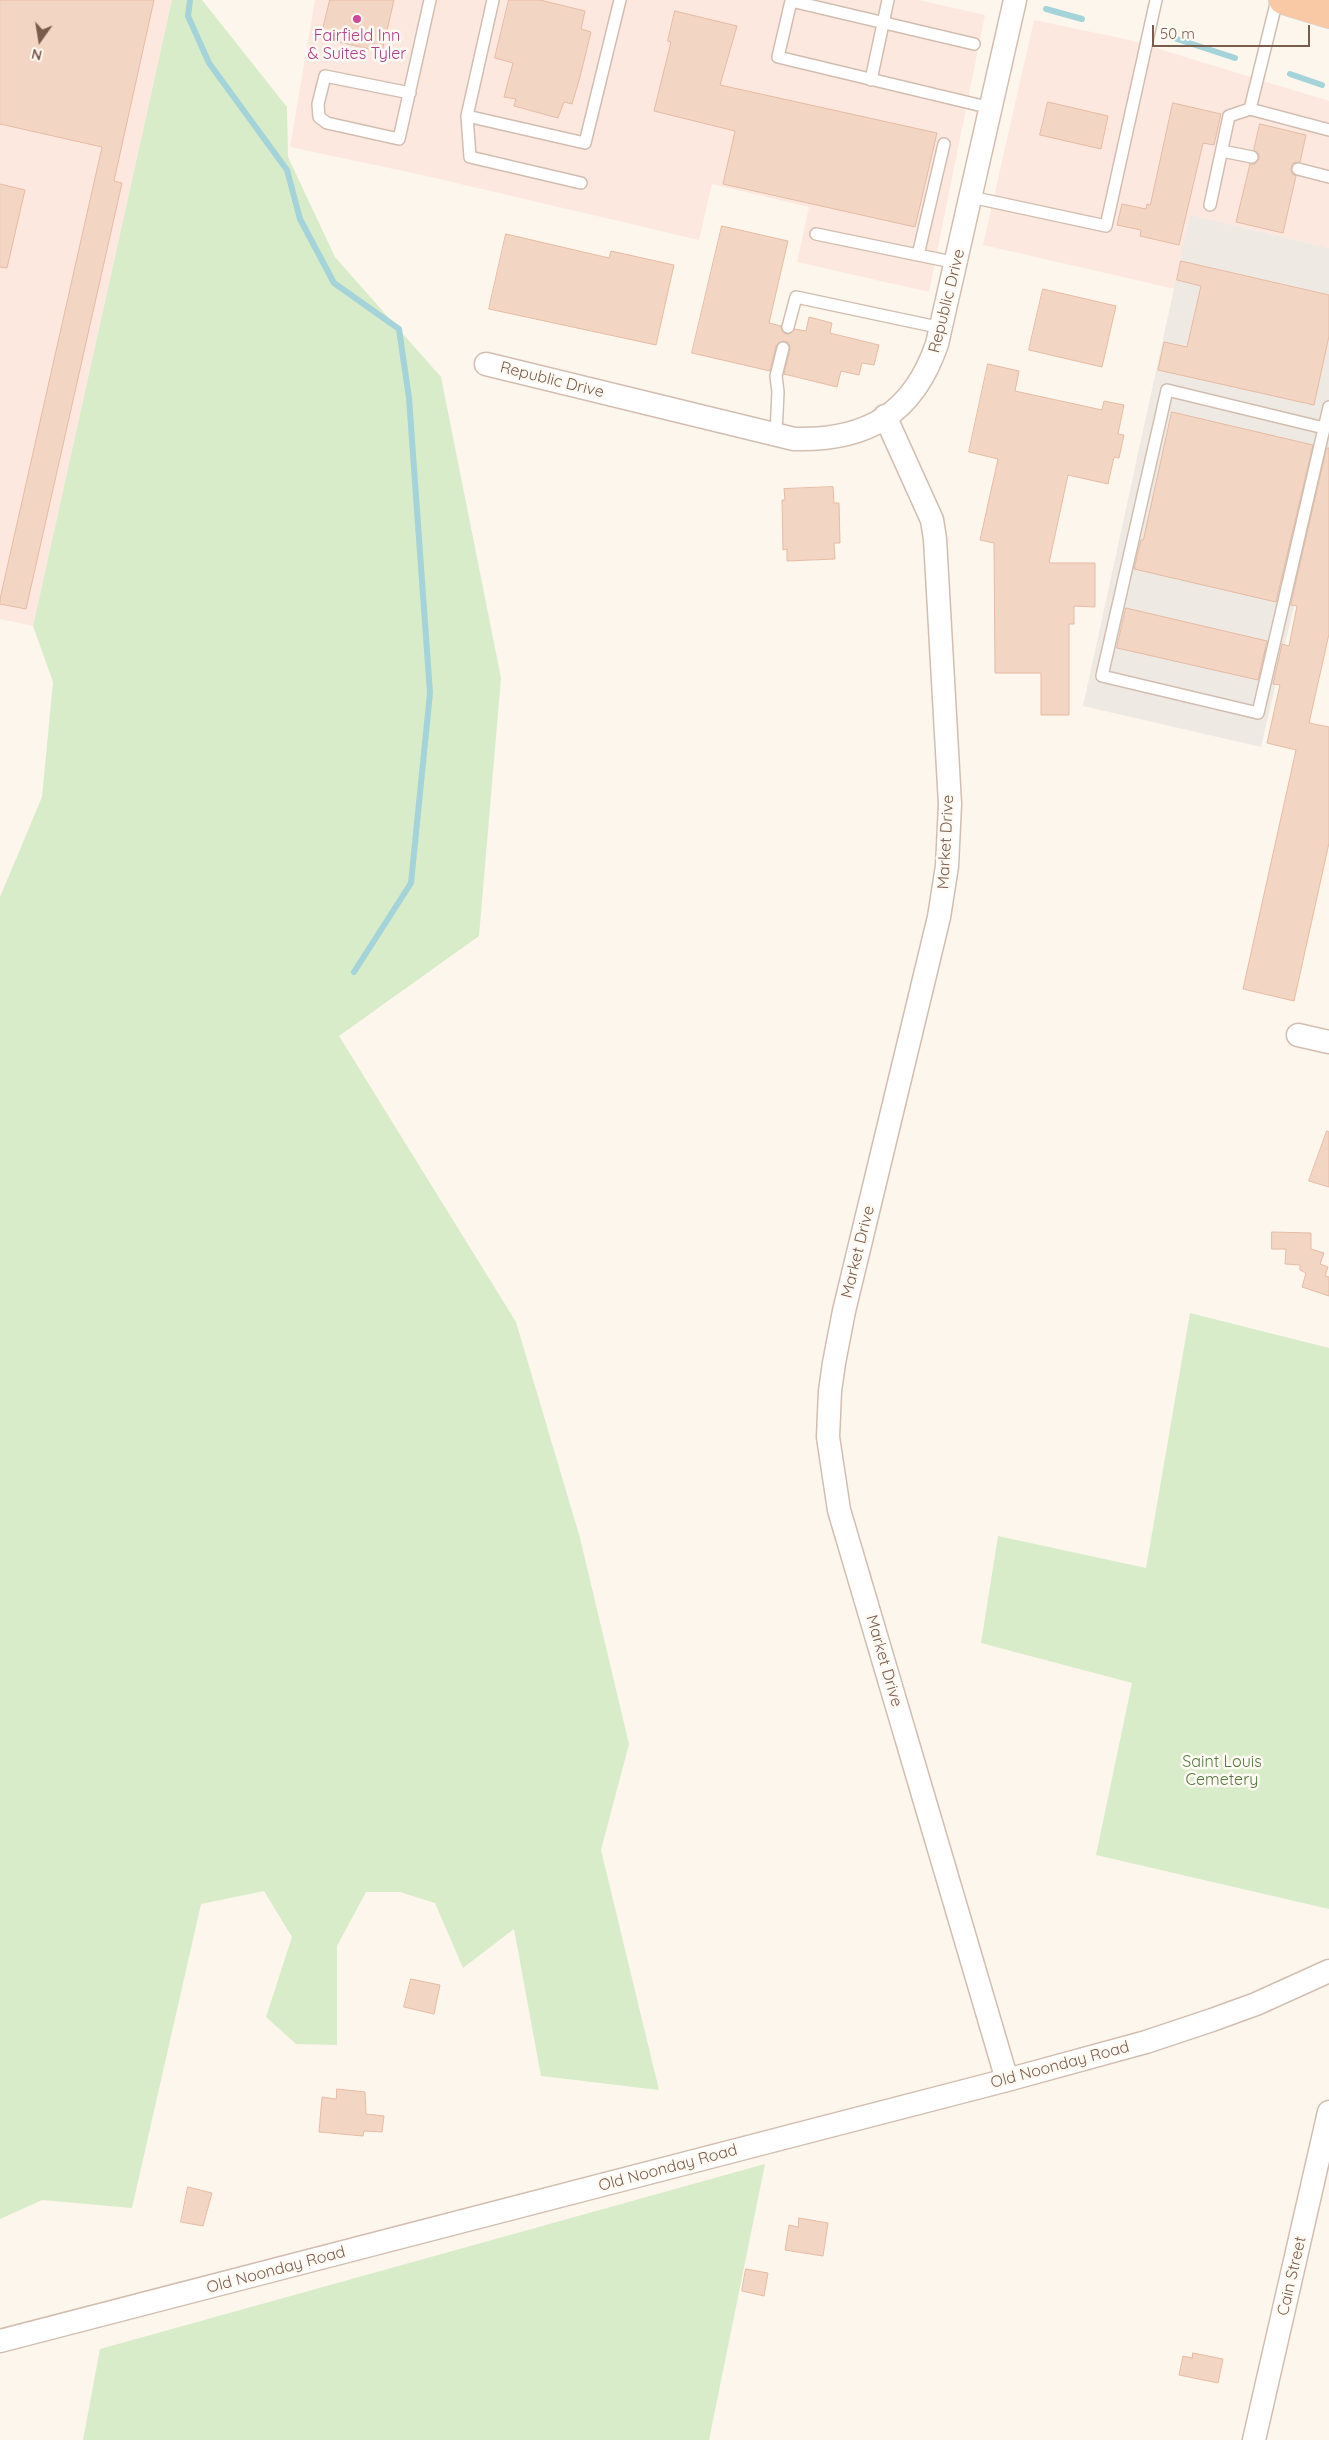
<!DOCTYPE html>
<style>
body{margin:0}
#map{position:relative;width:1329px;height:2440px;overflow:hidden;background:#fdf6ec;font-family:Quicksand,sans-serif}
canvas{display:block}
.north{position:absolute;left:15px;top:15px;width:50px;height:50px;-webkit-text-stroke:4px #fffaf3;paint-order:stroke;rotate:193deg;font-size:14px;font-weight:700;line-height:20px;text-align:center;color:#7a5c4d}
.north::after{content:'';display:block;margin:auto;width:18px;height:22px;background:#7a5c4d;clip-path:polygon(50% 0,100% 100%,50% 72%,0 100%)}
.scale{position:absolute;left:1152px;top:25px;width:158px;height:22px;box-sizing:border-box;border:2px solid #7a5c4d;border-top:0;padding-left:6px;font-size:15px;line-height:18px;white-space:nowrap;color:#7a5c4d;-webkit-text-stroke:4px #fffaf3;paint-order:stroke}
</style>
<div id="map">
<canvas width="1329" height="2440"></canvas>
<div class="north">N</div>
<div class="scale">50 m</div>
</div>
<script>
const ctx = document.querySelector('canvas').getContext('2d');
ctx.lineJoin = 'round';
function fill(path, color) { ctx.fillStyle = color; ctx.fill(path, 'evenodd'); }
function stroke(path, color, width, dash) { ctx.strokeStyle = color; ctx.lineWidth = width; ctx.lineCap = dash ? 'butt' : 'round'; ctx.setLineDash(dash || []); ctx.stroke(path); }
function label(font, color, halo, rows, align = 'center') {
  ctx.font = font + ' Quicksand,sans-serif'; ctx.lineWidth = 5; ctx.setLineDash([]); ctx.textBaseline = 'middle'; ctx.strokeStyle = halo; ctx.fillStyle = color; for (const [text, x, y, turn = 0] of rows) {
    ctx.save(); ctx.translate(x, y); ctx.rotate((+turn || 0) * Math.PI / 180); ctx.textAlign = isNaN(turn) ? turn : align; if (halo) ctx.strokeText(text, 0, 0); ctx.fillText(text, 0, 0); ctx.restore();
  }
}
fill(new Path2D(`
 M0,0h172l-139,626 -33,-7z
 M315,0h604l66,15 -56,277 -132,-30 12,-55 -97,-23 -13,56 -277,-65 -132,-28z
 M1034,20l96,20 199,61v147l-137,-32 -17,73 -192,-44z`), '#fde8e0');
fill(new Path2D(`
 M1190,215l139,33v208l-68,291 -178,-41z`), '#efe9e4');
fill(new Path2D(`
 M172,0h30l85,107 1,50 47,100 106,120 60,301 -22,258 -140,100 177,286 64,216 49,206 -28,106 58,240 -118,-14 -27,-147 -51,39 -28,-65 -35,-11h-34l-29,54v99l-41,-1 -30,-27 26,-80 -28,-46 -63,13 -69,304 -90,-8 -42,19v-1322l42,-100 11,-115 -20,-56z
 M1190,1313l139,35v561l-233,-54 36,-172 -151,-40 17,-107 148,32z
 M765,2164l-56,276h-626l17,-91z`), '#d8ecc9');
stroke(new Path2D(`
 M190,0l-2,16 21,47 78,107 13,49 34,64 65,46 10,69 21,295 -19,190 -57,89
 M1046,9l36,10
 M1174,38l61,20
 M1290,74l32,11`), '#a5d3da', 6);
const building = new Path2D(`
 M0,0h154l-40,181 8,2 -96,426 -26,-5v-5l102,-452 -102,-23z
 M330,0h64l-12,52 -61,-14z
 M509,0h31l45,11 -4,18 10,3 -11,45 -8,27 -8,-2 -6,16 -44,-12 2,-7 -12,-2 9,-34 -18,-5z
 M675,11l62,15 -17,59 217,48 -22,94 -192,-43 12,-53 -81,-20 17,-69 -3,-1z
 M1048,102l60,14 -7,33 -61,-14z
 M1173,103l48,11 -7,31 -11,-2 -24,102 -39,-9 1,-6 -24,-5 5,-21 24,5 1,-5 3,1z
 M1260,124l46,11 -6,27 -7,1 -2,5 1,6 4,2 -13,57 -47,-11 14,-58h5l4,-5v-5l-5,-4z
 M0,184l25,6 -18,78 -7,-1z
 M722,226l66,15 -19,82 12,3 2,7 6,1 6,-5 11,2 3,-14 23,6 -2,10 49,12 -5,20 -12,-2 -3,12 -18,-4 -4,16 -53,-13 6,-25 -1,-6 -5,-2 -8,5 -6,25 -78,-18z
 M506,234l103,24 2,-7 63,14 -18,80 -167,-36z
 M1181,261l148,34v41l-15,69 -156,-35 6,-28 23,5 14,-61 -24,-6z
 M1043,289l73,17 -14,61 -73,-17z
 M988,364l31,7 -4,20 87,19 2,-9 20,4 -6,29 6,1 -5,23 -5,-1 -6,27 -40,-9 -19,88h46v44l-21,-1v18h-5v91h-28v-42h-46l-1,-130 -14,-3 18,-81 -29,-7z
 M1172,412l141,33 -37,157 -142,-33 7,-29h2z
 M1327,448h2v186l-20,89 20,4v116l-35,158 -51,-12 53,-239 -29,-7 13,-58 -7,-1 9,-40 7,2 8,-40 -6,-1z
 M833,487l1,16h5l1,40h-6l1,16 -48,2v-12l-4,1 -1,-50h3l-1,-11z
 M1126,608l141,33 -9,39 -141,-32z
 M1327,1131l2,1v55l-20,-6z
 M1272,1232l39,1v16l13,4 -4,11 8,3 -3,9 4,1v19l-27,-9 4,-14 -6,-3v-5l-15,-1 1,-15h-14z
 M411,1979l29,6 -6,29 -30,-7z
 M337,2089l28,3 1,22 18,2 -2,16 -18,-1 -1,5 -44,-4 3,-35 14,2z
 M188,2187l24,6 -9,33 -22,-4z
 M799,2218l29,5 -5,33 -38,-6 4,-25 9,2z
 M746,2269l22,4 -4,23 -22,-5z
 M1193,2353l30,6 -5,24 -39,-8 4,-19 9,2z`);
fill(building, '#f3d5c3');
stroke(building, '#e6bba3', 1);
const service = new Path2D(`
 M493,0l-26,116 118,27 35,-143
 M1277,0l-27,109 79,21
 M974,44l-183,-43 -13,56 213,51
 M871,80l17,-80
 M410,93l-85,-17 -7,28 1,13 8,6 72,16 31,-139
 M467,116l3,41 111,26
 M1222,151l30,6
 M1298,169l31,8
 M971,197l135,29 50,-226
 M1210,205l19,-89 21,-7
 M816,234l141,29
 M918,255l26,-111
 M788,327l8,-30 146,31
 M1324,428l-157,-38 -65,286 156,37 71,-306
 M776,434l2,-42 -2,-16 7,-28`);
const minor = new Path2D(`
 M486,364l308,75c73,2 119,-25 143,-95l78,-344
 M885,416l47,104 3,19 15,265 -3,62 -8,51 -95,394 -10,52 -4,28 -2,46 11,73 168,570
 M1298,1035l31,7
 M0,2341l1007,-261 139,-38 66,-22 44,-16 73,-33
 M1254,2440l75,-328`);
const trunk = new Path2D(`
 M1283,0l46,14`);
stroke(service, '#d1beb0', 14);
stroke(minor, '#d1beb0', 25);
stroke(trunk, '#dad1cd', 30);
stroke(service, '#fff', 11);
stroke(minor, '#fff', 22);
stroke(trunk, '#f9c8a4', 28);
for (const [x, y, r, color] of [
 [357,19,5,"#d1479c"]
]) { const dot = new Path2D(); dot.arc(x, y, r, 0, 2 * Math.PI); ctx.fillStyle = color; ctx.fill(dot); stroke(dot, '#fffaf3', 2); }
label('16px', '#b23c85', '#fffaf3', [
 ["Fairfield Inn",357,36],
 ["& Suites Tyler",357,54]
]);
label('16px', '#7a5c4d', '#fffaf3', [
 ["Republic Drive",947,301,-76],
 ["Republic Drive",552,380,14],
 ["Market Drive",946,842,-87],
 ["Market Drive",858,1252,-76],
 ["Market Drive",884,1661,74],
 ["Old Noonday Road",1060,2065,-15],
 ["Old Noonday Road",668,2168,-15],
 ["Old Noonday Road",276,2270,-15],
 ["Cain Street",1292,2276,-77]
]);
label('16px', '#537a41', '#fffaf3', [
 ["Saint Louis",1222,1762],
 ["Cemetery",1222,1780]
]);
</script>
